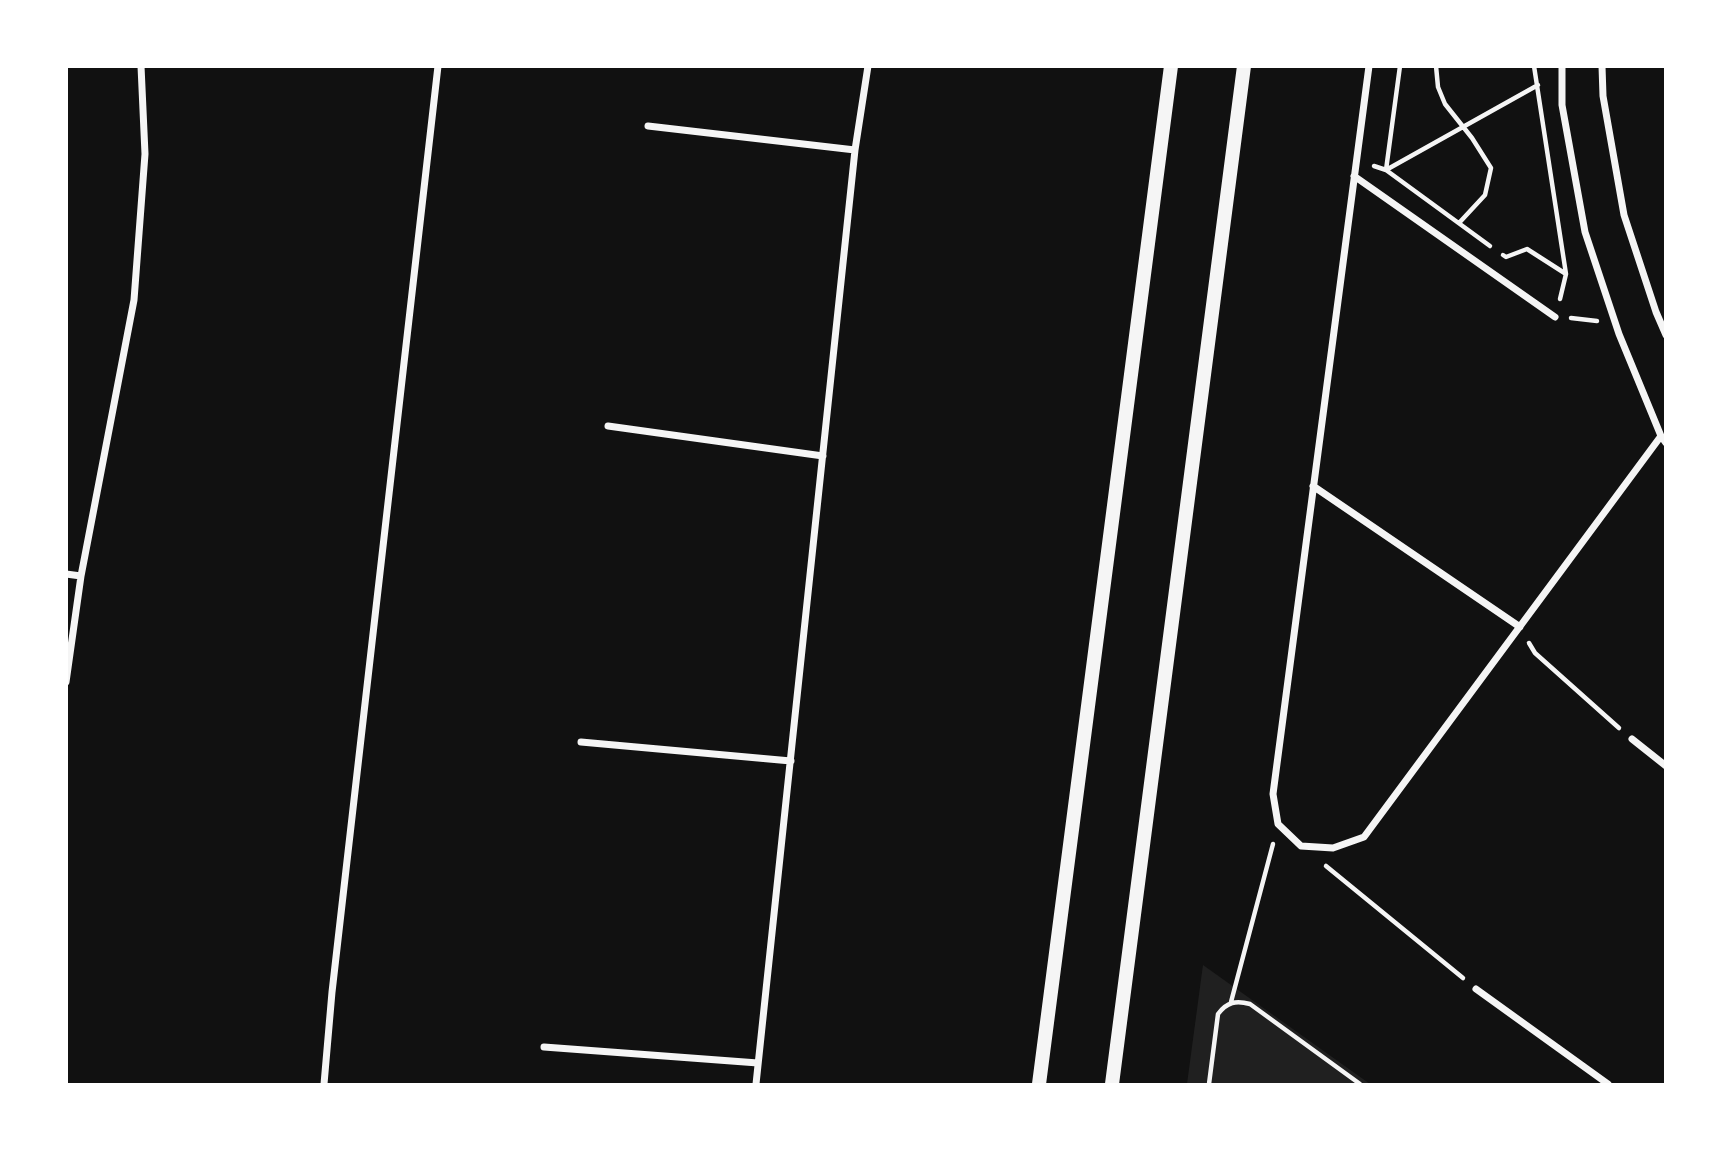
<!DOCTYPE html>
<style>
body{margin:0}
#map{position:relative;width:1732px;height:1151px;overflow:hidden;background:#111;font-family:"Public Sans",sans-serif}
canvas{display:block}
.frame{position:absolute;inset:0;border:68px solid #fff;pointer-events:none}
</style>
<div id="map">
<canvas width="1732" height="1151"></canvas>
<div class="frame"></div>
</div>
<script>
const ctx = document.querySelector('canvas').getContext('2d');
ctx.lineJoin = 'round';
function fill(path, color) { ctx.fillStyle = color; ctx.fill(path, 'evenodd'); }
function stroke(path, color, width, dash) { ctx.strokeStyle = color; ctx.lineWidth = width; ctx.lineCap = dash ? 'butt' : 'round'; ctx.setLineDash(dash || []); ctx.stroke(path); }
fill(new Path2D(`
 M1203,965l167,119h-183z`), '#202020');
stroke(new Path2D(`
 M1400,66l-14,104 104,76
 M1436,66l2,21 7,17 27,34 19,30 -6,27 -26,28
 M1534,66l32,208 -6,25
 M1374,166l12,4 152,-85
 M1503,255l3,2 21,-8 39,25
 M1571,318l26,3
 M1529,643l6,10 84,75
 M1326,866l137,112
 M1231,1002l42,-158
 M1209,1084l9,-70c9,-12 18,-14 32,-10l110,80`), '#f5f5f5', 4.5);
stroke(new Path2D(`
 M1369,66l-96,728 5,30 23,22 32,2 31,-11 297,-401
 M1562,66v39l23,127 34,102 42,102 5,7
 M1602,66l1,30 21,119 32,97 10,23
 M648,126l207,24
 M1354,176l201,141
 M608,426l215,30
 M1313,486l207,141
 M66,574l15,2
 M66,682l15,-106 53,-276 11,-146 -4,-88
 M1632,739l34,27
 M581,742l210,19
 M1476,989l132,95
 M544,1047l214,16
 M324,1084l8,-92 106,-926
 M756,1084l99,-934 13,-84`), '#f5f5f5', 7);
stroke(new Path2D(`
 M1039,1084l132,-1018
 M1112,1084l132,-1018`), '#f5f5f5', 14);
</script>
